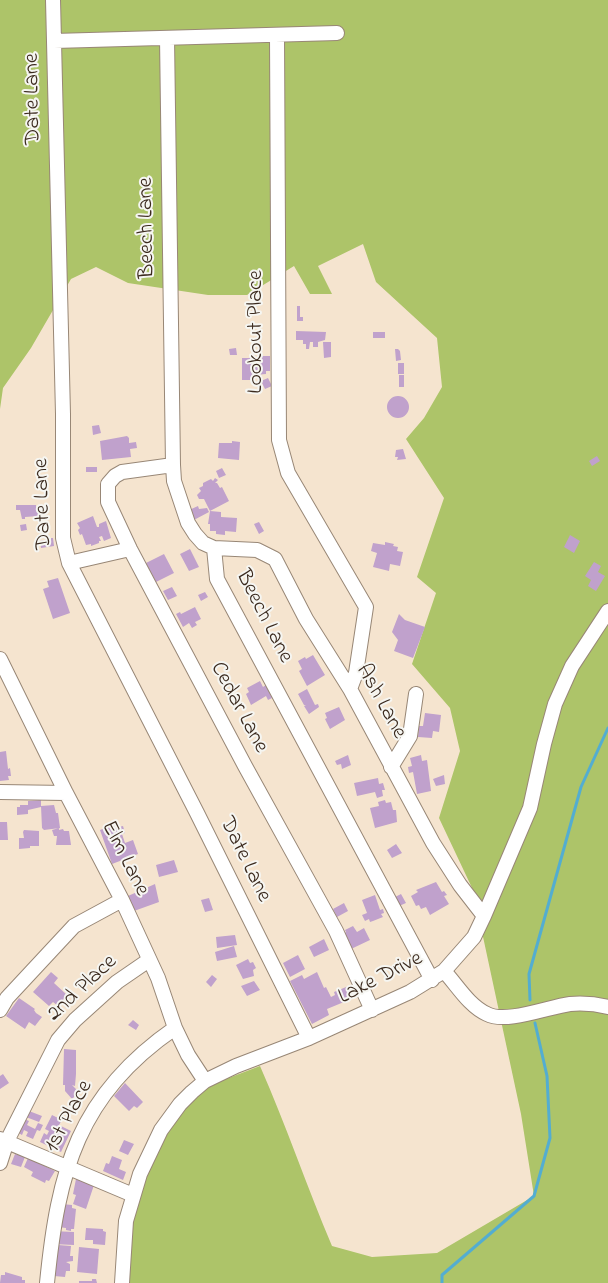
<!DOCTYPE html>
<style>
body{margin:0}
canvas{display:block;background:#f5e4cf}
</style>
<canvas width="608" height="1283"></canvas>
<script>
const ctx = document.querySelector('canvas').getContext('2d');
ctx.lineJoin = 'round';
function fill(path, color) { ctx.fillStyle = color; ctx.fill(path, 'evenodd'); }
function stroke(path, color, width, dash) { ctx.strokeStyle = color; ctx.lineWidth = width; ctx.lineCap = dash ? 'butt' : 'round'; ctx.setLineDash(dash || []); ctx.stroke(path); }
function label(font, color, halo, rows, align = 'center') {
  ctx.font = font + ' "Indie Flower",sans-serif'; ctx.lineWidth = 4; ctx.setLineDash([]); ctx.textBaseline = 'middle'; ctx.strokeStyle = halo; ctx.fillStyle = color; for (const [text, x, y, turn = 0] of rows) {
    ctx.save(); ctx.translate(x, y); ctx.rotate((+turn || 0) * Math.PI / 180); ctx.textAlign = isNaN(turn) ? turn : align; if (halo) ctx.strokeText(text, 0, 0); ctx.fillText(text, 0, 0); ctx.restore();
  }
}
fill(new Path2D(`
 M0,0h608v1283h-486l18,-109 52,-82 68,-26c26,59 47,121 72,180l40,11 65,-4 97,-57 -13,-82 -48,-224 -34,-72 21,-67 -10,-43 -38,-44 24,-71 -19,-16 27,-79 -38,-59 18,-21 18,-31 -5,-49 -61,-56 -13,-38 -45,22 14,28h-22l-16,-28 -47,29h-39l-80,-12 -32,-16 -25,12 -40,69 -28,40 -3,21z`), '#adc469');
stroke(new Path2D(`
 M530,1000l-1,-26 52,-187 27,-59
 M442,1283v-8l92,-79 16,-58 -3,-62 -12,-53`), '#53add1', 3);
fill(new Path2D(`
 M297,306h3v11h3v4h-6z
 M296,331l30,1 -1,8 -7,2v5h-5v-5h-3l-1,7h-3v-5h-3v-4h-7z
 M373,332h12v6h-12z
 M323,342h8v15l-7,1z
 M236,348l1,7h-7l-1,-6z
 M395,349h3l2,2 1,9 -5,1z
 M260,356h10v15h-4v3l-11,1v5h-13v-22h18z
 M398,363h6v11h-6z
 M399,375h5v12h-5z
 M268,378l4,8 -7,3 -4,-8z
 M387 407a11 11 0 1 1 22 0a11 11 0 1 1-22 0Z
 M99,425l2,8 -8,2 -1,-9z
 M127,436l2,2v5l7,-1 1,6 -7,1 1,8 -29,3 -2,-19z
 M232,441l8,1 -1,18 -21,-2 1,-15h13z
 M403,449l3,10 -9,1 1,-3h-3l1,-7z
 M597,456l3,5 -8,5 -3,-5z
 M86,467h11v5h-11z
 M222,468l4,7 -7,3 -3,-7z
 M215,478l3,2 -3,3h2l3,5 2,-1 7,14 -19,10 -6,-12h-5l-2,-4 4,-4 -2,-3 4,-2v-3l8,-4 2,2z
 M16,505h20v6h3v5l-14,1v2h-3l-2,-9h-4z
 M198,506l1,3 8,-1 2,4 -17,9 -5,-10z
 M210,511l11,1v5l16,1 -1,14 -11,-1v4l-9,-1v-3h-6v-7h-2z
 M93,516l4,11h2v-3l7,-3 5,17 -7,3 -2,-5 -3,1 2,4h-2v2l-8,3v-2l-5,1 -4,-11 -2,1 -2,-5 2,-2 -3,-5z
 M259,522l5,9 -5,3 -5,-10z
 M26,524l1,6 -6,1 -1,-6z
 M570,535l10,6 -6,12 -10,-6z
 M51,538h2l1,8 -13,2 -1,-7 11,-2z
 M385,542l9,2 -1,2 5,1 -1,4 6,1 -3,14 -10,-2 -1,7 -16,-4 4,-14 -6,-2 2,-8 12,2z
 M190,549l9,18 -10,4 -9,-17z
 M164,554l10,19 -18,9 -10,-19z
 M594,562l7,4 -3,6 7,4 -9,15 -8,-5 3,-6 -6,-4z
 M58,578l12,35 -17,6 -10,-30 6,-2 -2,-6z
 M172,587l5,9 -9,4 -5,-9z
 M205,592l3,5 -7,4 -3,-6z
 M195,607l6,12 -6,3 2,3 -5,3 -3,-5 -6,4 -7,-13 4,-2 1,2z
 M399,614l6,6 20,7 -12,31 -19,-7 4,-11 -6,-8z
 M313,655l12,20 -18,11 -8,-15 3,-2 -4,-8 7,-4 1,2z
 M260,681l3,6 3,-2 6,13 -4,2 -2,-4 -15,9 -5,-11 3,-2 -2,-4z
 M307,689l8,16 3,-1 1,3 -10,7 -5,-8 2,-1h-2l-6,-11z
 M339,707l6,13 -15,9 -5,-10 2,-1 -2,-5z
 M425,713l16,2 -2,17 -6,-1 -1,7 -14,-1 1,-11h4z
 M6,751l2,18 2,-1 1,8h-3l1,4 -9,1v-29z
 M348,755l3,10 -9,4 -1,-5 -4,1 -2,-4z
 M421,755l1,6 5,-1 4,31 -14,3 -4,-22 -4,1 -1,-6 4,-1 -2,-8z
 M444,775l1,9 -9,2 -3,-7z
 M378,778l1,6 4,-1 2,7h-3l1,6 -6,2 -2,-6 -18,4 -3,-13z
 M41,800v7l-13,3v4l-11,1v-8h3v-2h8v-4z
 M385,800l1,3 5,-1 2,8h3l1,12 -22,6 -5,-20 9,-2 -1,-4z
 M54,805l2,8h2l2,15 -16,2 -2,-2 -1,-22z
 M0,822h7l1,18h-8z
 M114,825l1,3 8,-2 2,7 -3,1 3,9 8,-3 5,14 -26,10 -12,-34z
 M59,828v2l4,-1 1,2h5l2,14h-15l1,-9h-3l-2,-6z
 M24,830l15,1v15h-9v2l-11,1v-11h5l-1,-6z
 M396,844l6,9 -10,5 -5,-8z
 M174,860l4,12 -19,5 -3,-12z
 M436,882l6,10 2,-1 3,4 -3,1 5,8 -19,11 -4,-8 -5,2 -2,-4 -3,1 -5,-10 7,-4 -2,-2z
 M155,884l4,18 -25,9 -6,-15z
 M401,894l5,9 -7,3 -4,-9z
 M375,895l5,15 3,-1 1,4 -3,1 2,3 -10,4 -3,1 -1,-3 -4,2 -3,-6 5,-2 -5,-13z
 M209,898l4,12 -8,2 -4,-12z
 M344,903l4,8 -11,6 -4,-8z
 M353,926l4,6 7,-4 6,12 -19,9 -8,-15 3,-2 -1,-2z
 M235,935l2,10 -20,3 -1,-11z
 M324,939l5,11 -15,7 -5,-10z
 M234,946l3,11 -20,4 -2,-9z
 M298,955l7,14 -15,8 -7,-14z
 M248,959l2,4 3,-1 3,6 -3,2 1,6 -11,3 -7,-14z
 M51,972l7,6 -4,5 13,12 -9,11 -5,-4 -4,4 -16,-14z
 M317,972l7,16 2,-1 5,10 4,-2 -1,-3 17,-7 5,12 -29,12 2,6 -17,9 -22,-43 12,-6 2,4z
 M212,975l5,4 -6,8 -5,-5z
 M254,981l6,9 -13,6 -6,-10z
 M19,998l16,11 -1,1 2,3 6,4 -7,9 -6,-4 -4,7 -19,-13z
 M133,1020l6,5 -3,5 -8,-5z
 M64,1049l12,1v24l-1,12 -3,-1 7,7 -7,7 -7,-8v-6h-2z
 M3,1074l6,9 -9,6v-13z
 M125,1083l18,19 -6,6 -3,-2 -5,5 -15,-15z
 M29,1111l13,5 -3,6 -13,-5z
 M52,1115l10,5 -3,5 12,6 -10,21 -21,-10 4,-9 3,2 2,-4 -4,-2z
 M24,1119l5,2 -2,4 8,4 3,-6 5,2 -3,6 -3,-1 -4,9 -7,-3 2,-4 -4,-2 -2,5 -5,-3z
 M124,1140l10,4 -6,11 -9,-4z
 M15,1154l10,3 -4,10 -10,-3z
 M112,1156l10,4 -3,9 7,3 -3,8 -20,-9 3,-8 3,1z
 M28,1158l27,13 -6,10 -3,-1 -1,3 -14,-7 2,-4 -9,-5z
 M76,1179l18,6 -8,24 -13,-5 3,-9 -3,-1z
 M62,1204l10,1v3l4,1 -2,20h-3v2l-5,-1v-2l-8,-1z
 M86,1228l17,1v2l3,1 -1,13 -12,-1v-4h-8z
 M52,1231l22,1v13l-22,-1z
 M58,1245l13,1 -1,10h3v5l-7,1 4,2v7h-4l-1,6 -11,-1z
 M79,1247l20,2 -2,25 -20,-2z
 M5,1272l17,5v3h3v3h-25l1,-8h4z
 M92,1279h4l1,4h-18v-2h13z`), '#c0a1cc');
const minor = new Path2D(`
 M53,0l10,414v124l6,25 128,250 112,225
 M277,36l2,404 9,33 78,134 -10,66 -6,16
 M167,38l6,427 1,16 14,42 7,11 8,9 11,5 43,2 18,9 31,60 44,70 83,154 27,42 24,31
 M54,41l283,-8
 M173,465l-51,7 -7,4 -7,8v18l22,47 115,217 91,165 36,79
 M214,548l3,31 215,401
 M69,563l61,-14
 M0,659l66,134 56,107 36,78 17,50 13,27 17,26
 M391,767l19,-31 6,-42
 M0,792l66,1
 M444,971c13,14 25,35 43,43 19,10 61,-7 83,-10 13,-1 26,0 38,3
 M0,1010l7,-12 67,-72 48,-26
 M0,1139l133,56
 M0,1163l7,-22 51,-101 17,-20 42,-38 32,-22
 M47,1283c11,-112 31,-188 128,-255
 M122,1283l4,-62 14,-47 21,-44 19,-26 12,-12 13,-11 31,-15 73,-28 101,-46 34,-21 30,-34 10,-21 46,-108 14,-64 11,-40 17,-38 36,-55`);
stroke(minor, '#988776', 16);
stroke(minor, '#fff', 14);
label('22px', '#3b2a1e', '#f6f6f2', [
 ["Date Lane",34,99,-91],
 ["Beech Lane",148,228,-91],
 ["Lookout Place",257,332,-90],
 ["Date Lane",44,504,-92],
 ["Beech Lane",263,617,63],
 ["Ash Lane",380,702,61],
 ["Cedar Lane",238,708,62],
 ["Elm Lane",124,859,63],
 ["Date Lane",244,860,64],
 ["Lake Drive",381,979,-27],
 ["2nd Place",83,989,-43],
 ["1st Place",70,1117,-62]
]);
</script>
